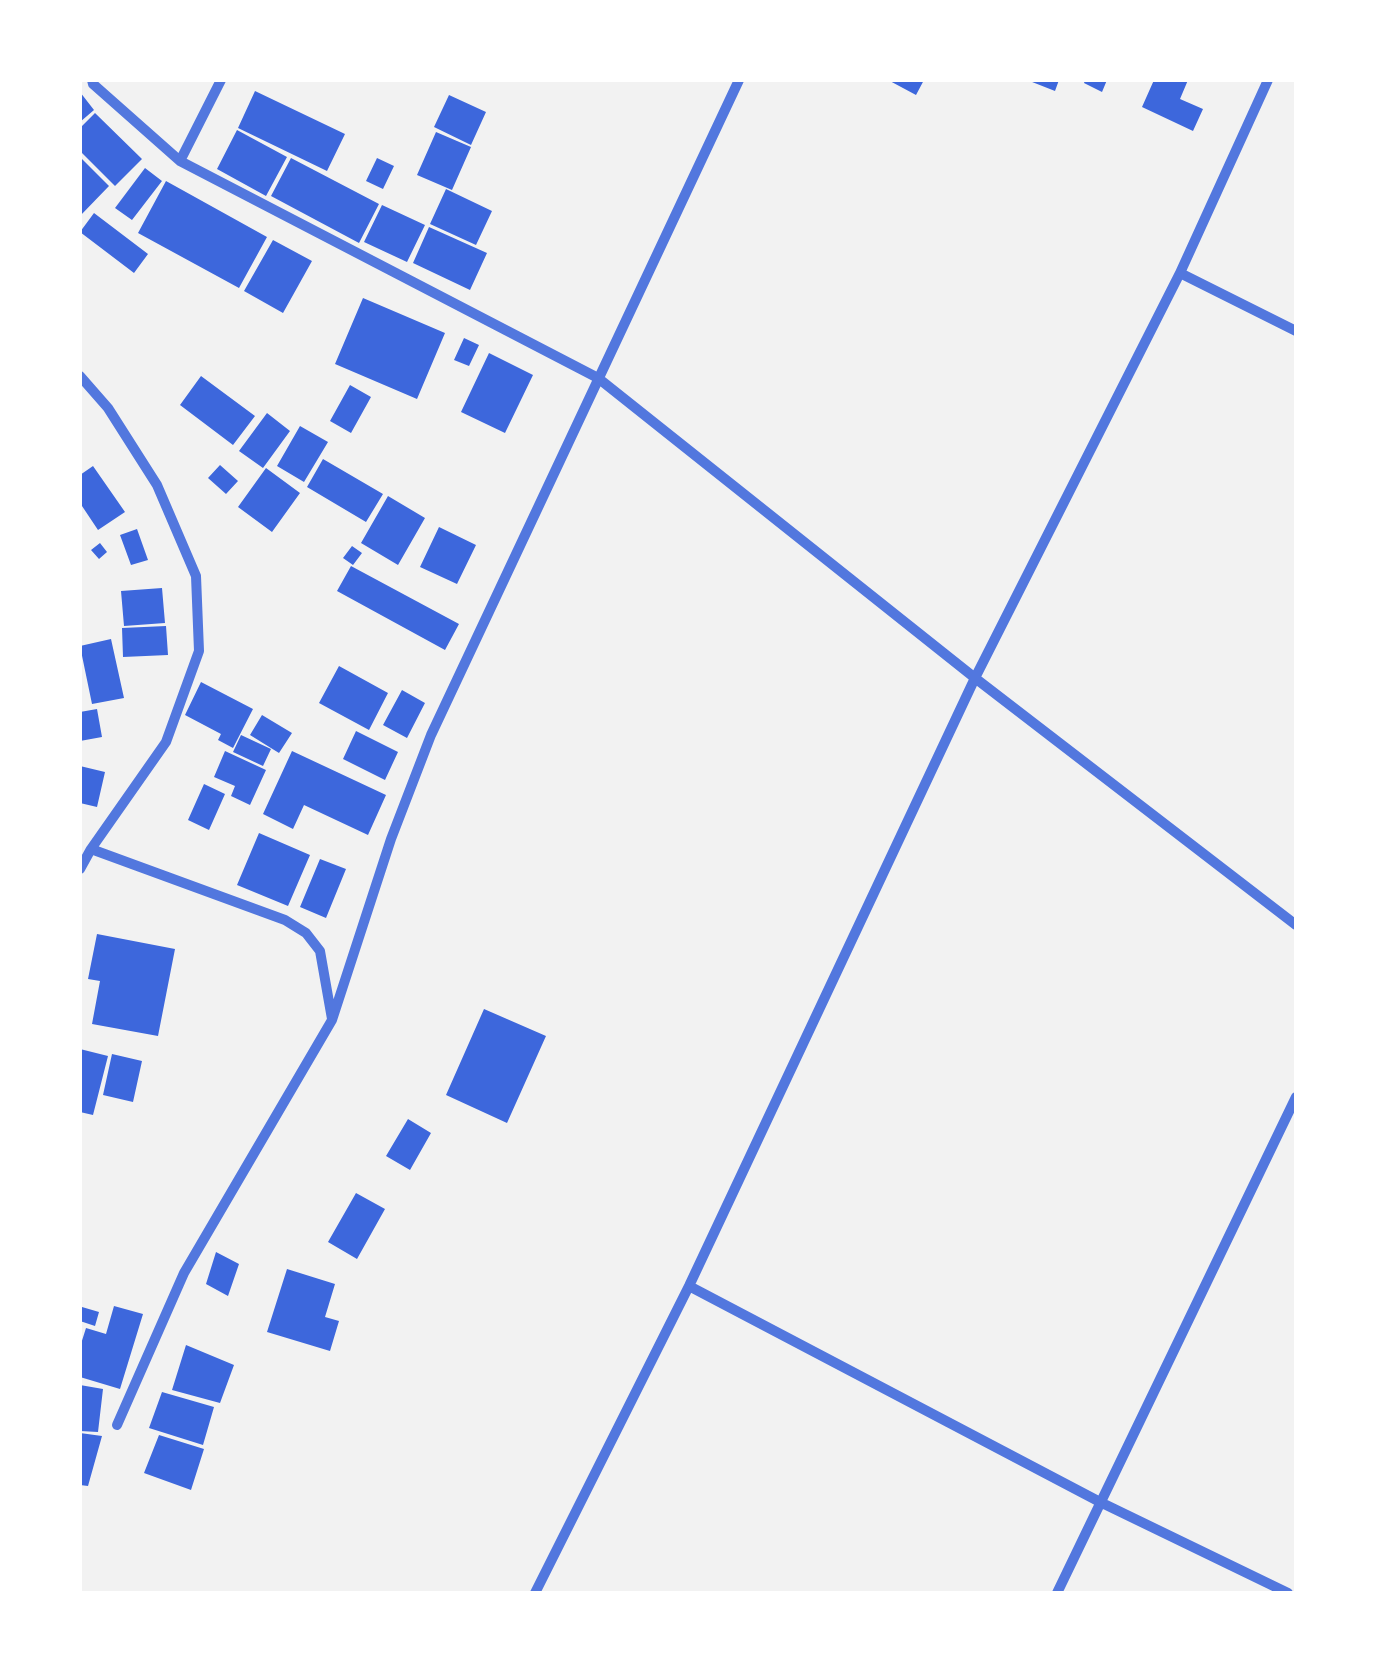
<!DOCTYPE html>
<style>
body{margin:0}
#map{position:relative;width:1376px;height:1673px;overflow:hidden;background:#f2f2f2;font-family:Poppins,sans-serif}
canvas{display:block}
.frame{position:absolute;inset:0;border:82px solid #fff;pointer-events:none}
</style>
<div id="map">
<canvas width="1376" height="1673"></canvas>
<div class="frame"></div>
</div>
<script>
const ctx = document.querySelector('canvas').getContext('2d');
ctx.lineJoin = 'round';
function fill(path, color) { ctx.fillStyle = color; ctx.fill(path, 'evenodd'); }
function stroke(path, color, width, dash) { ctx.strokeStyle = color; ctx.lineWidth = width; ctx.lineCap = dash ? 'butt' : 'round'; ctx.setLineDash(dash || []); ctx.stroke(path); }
fill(new Path2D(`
 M888,80h36l-8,15z
 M1027,80h32l-4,11z
 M1085,80h22l-5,12 -18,-9z
 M1154,80h34l-8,19 23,10 -10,22 -51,-24z
 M255,91l90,43 -18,37 -89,-43z
 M80,92l14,18 -14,12z
 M449,95l37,17 -15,33 -37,-18z
 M95,113l47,46 -27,27 -35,-35v-23z
 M237,130l50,27 -21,39 -49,-27z
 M436,132l35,15 -19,43 -35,-15z
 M80,157l29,29 -29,30z
 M291,158l88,46 -20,39 -88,-47z
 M377,158l17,8 -11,23 -17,-8z
 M145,168l17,13 -30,39 -17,-12z
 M166,181l101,56 -28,51 -101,-55z
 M446,189l46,22 -16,34 -46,-21z
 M382,205l43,20 -18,37 -43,-20z
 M94,213l54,41 -14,19 -54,-41z
 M429,227l58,26 -17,37 -57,-27z
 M273,240l39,21 -29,52 -39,-22z
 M363,298l82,35 -28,66 -82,-35z
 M464,338l15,7 -10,21 -15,-6z
 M489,353l44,22 -28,58 -44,-21z
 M201,376l54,40 -22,29 -53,-40z
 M350,385l21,12 -20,36 -21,-12z
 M267,413l23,18 -27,37 -24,-17z
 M300,426l28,16 -24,40 -27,-16z
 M323,459l60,35 -17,28 -59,-35z
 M220,465l18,16 -12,13 -18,-16z
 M93,466l32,46 -27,18 -18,-27v-28z
 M266,468l34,25 -28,39 -34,-25z
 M388,496l37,22 -27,47 -37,-22z
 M439,527l37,18 -19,39 -37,-17z
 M137,529l11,31 -17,5 -11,-30z
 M100,543l7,9 -8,7 -8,-9z
 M352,546l10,7 -9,12 -10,-7z
 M351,566l108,58 -14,26 -108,-59z
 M162,588l3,35 -41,3 -3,-35z
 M166,626l2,29 -45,2 -1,-29z
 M111,639l13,59 -32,6 -12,-58z
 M339,666l49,27 -19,37 -50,-27z
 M201,682l52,27 -20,39 -15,-8 3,-6 -36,-19z
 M402,690l23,13 -18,35 -24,-13z
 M97,709l5,28 -22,4v-29z
 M262,715l30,18 -13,20 -29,-18z
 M356,731l42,21 -13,28 -42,-21z
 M241,735l30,14 -8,17 -30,-14z
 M225,751l41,19 -16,35 -19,-9 4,-10 -21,-9z
 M292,751l94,44 -18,40 -64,-30 -11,24 -30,-15z
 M80,766l25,6 -8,35 -17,-4z
 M204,784l21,10 -16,36 -21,-10z
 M259,833l51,22 -22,51 -51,-21z
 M320,859l26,10 -20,49 -26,-11z
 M97,934l78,15 -17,87 -66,-12 8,-43 -12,-2z
 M484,1009l62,27 -39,87 -61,-28z
 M80,1049l28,7 -15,59 -13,-3z
 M112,1054l30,7 -9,41 -30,-7z
 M408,1119l23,14 -21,37 -24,-14z
 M356,1193l29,16 -28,50 -29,-17z
 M216,1252l23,12 -11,32 -22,-12z
 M287,1269l48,15 -10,33 14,4 -9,30 -63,-19z
 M114,1306l29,8 -23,75 -40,-12v-30l6,-19 20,6z
 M82,1307l17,5 -4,14 -15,-5z
 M186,1345l48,20 -14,38 -48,-13z
 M80,1385l23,4 -5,43 -18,-1z
 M162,1392l52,15 -11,38 -54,-17z
 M80,1433l22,3 -14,50 -8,-1z
 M159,1435l45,14 -13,41 -47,-17z`), '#3d67dc');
stroke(new Path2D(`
 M92,80l1,4 87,77 418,217 377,300 321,247
 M180,161l41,-81
 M1180,273l116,58
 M80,376l28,32 49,77 39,91 3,75 -33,91 -75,107 -11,20
 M91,849l194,71 21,13 14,18 12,68
 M689,1286l411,216 188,91
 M117,1425l67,-152 148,-253 59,-181 40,-104 308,-655
 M535,1593l154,-307 286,-608 205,-405 88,-193
 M1057,1593l239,-496`), '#5277de', 10);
</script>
